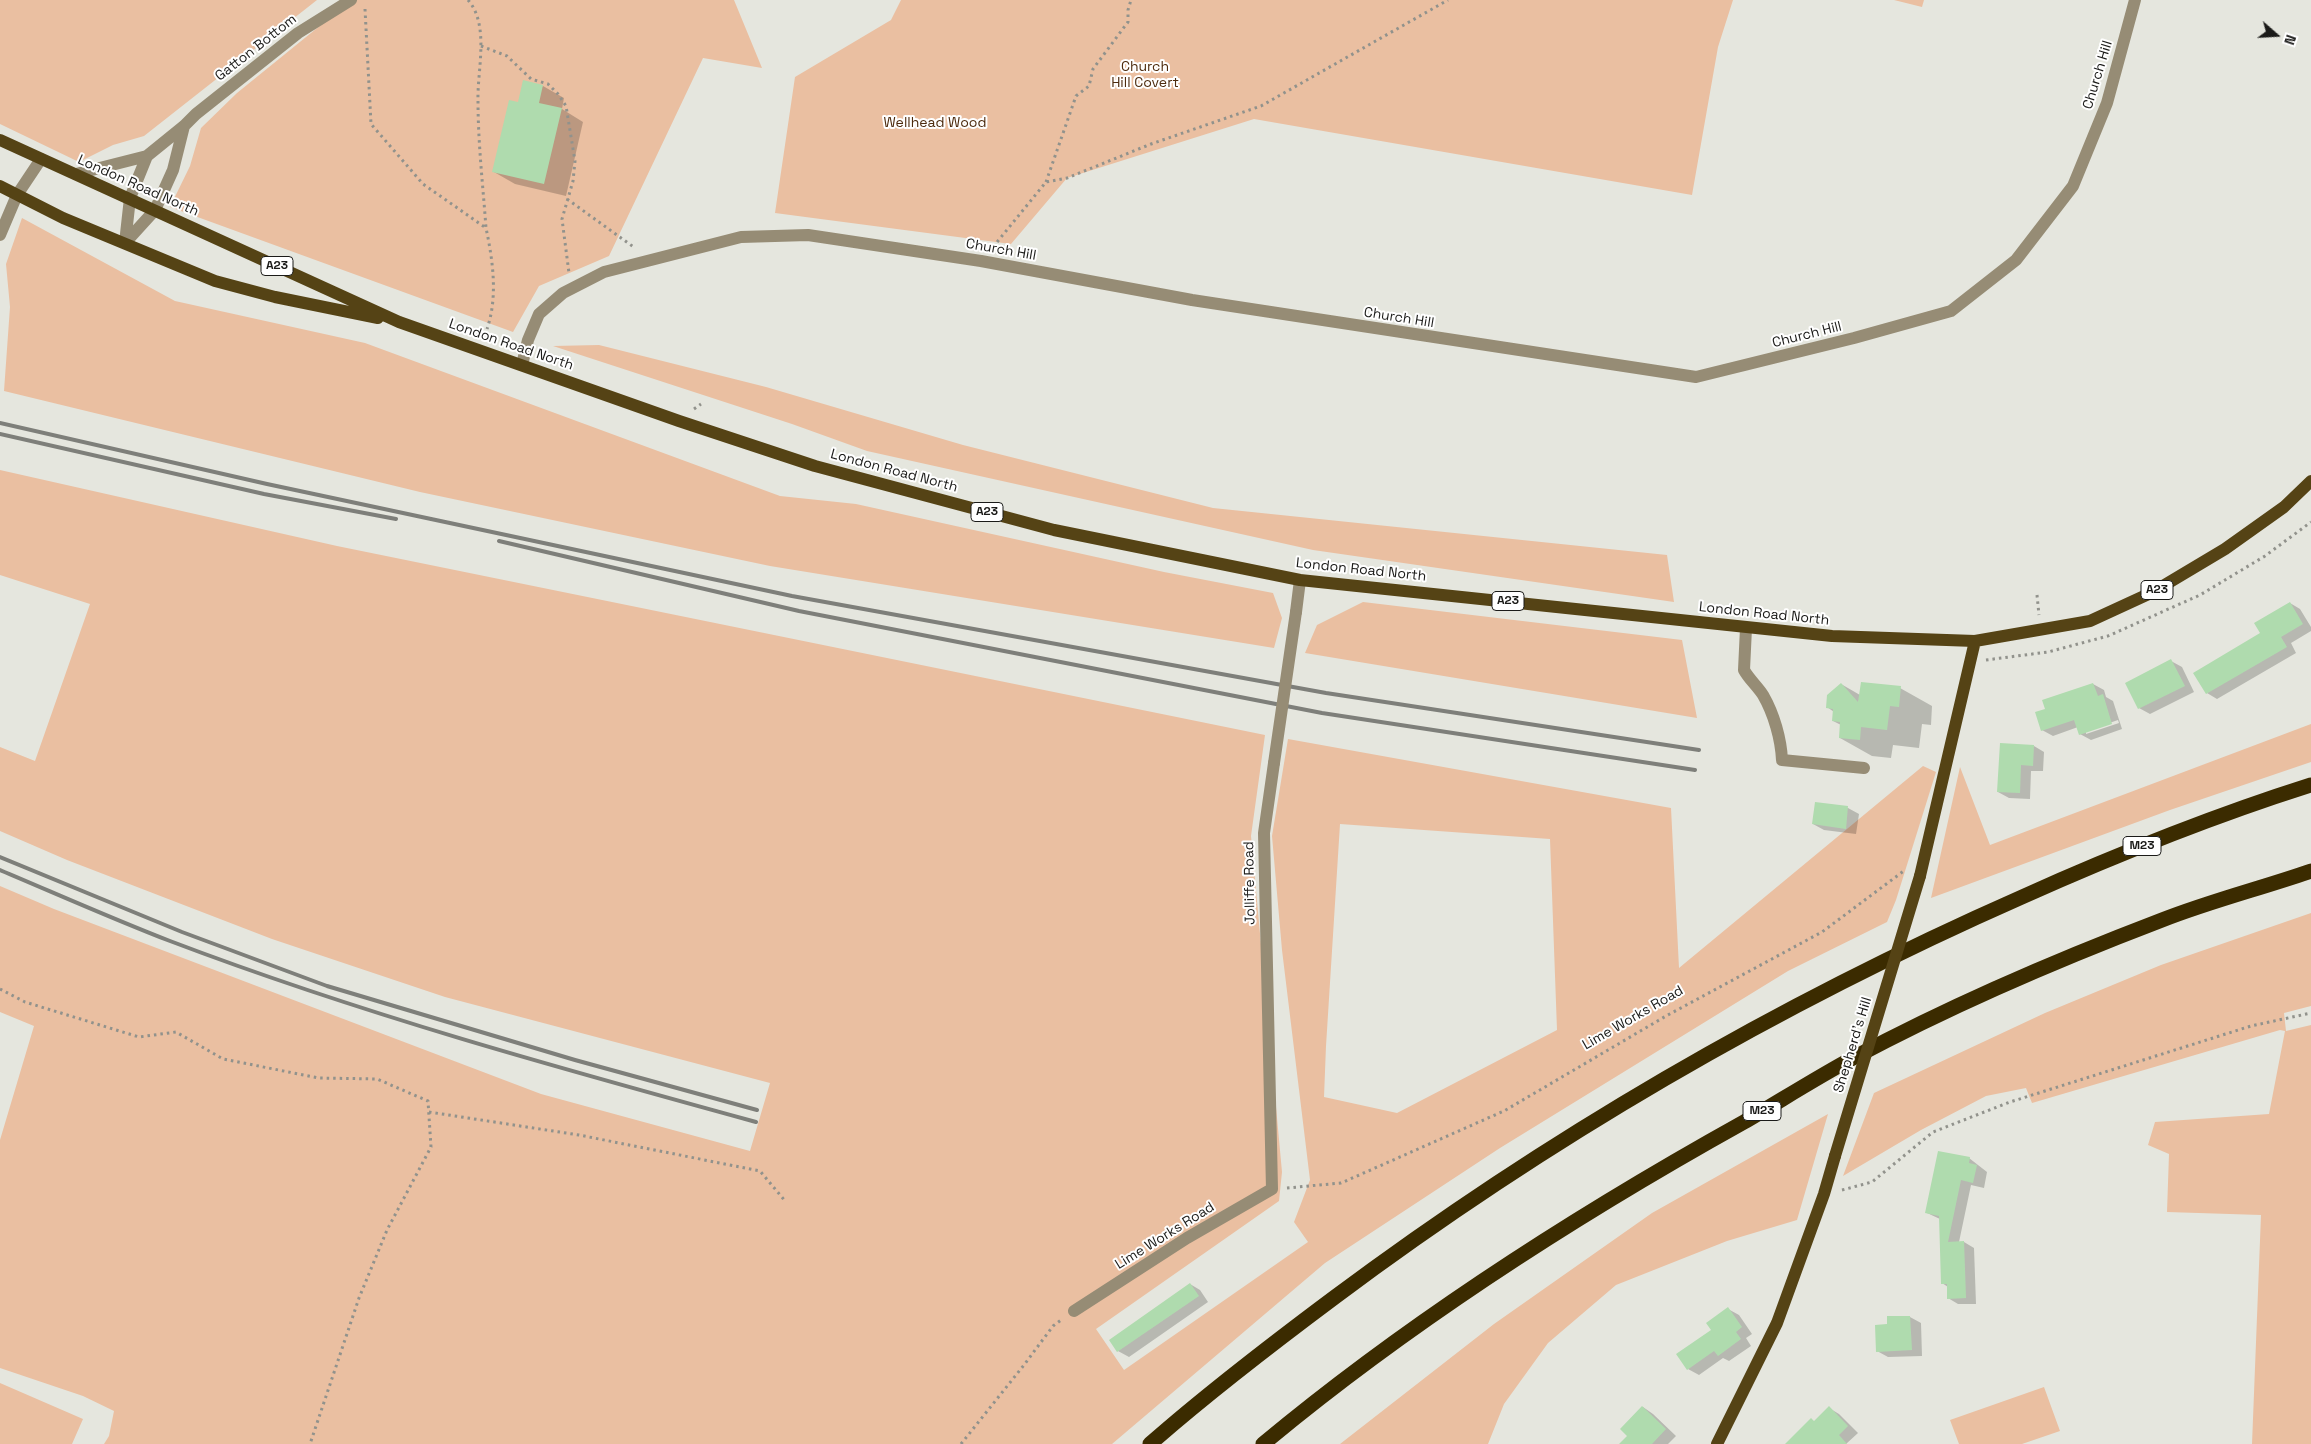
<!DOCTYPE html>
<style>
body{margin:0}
#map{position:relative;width:2311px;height:1444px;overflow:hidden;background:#e5e6de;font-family:"Space Grotesk",sans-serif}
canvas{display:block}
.north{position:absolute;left:2251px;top:10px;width:50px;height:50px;-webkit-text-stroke:4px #fff;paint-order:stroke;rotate:109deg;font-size:14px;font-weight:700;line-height:20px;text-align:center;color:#1b1b19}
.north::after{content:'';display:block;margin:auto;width:18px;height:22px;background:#1b1b19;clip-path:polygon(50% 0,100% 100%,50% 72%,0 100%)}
</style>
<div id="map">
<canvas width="2311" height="1444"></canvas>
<div class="north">N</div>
</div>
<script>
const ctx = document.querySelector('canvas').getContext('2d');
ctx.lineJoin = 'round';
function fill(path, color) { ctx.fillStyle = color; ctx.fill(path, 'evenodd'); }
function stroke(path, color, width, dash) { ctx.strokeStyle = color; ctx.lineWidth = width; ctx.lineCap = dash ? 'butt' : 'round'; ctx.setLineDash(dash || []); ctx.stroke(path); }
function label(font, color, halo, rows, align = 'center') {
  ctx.font = font + ' "Space Grotesk",sans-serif'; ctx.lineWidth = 4; ctx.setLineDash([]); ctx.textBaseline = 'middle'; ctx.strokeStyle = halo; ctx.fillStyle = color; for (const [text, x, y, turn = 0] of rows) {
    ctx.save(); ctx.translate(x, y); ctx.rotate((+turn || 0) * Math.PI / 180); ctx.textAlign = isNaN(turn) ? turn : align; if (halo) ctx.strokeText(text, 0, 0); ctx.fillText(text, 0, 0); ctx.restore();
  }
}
fill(new Path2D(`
 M0,0h317l-173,136 -31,9 -34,17 -79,-38z
 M357,0h377l28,68 -59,-10 -94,198 -70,30 -26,46 -343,-125 20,-41 11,-38 36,-35 111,-90z
 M901,0h832l-15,47 -26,148 -438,-76 -187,59 -56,66 -236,-31 20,-136 96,-57z
 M1894,0h30l-2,7z
 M22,218l153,83 190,42 415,153 76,8 308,68 109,21 9,25 -8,30 -504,-82 -350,-74 -416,-101 6,-84 -4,-43z
 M599,345l167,42 197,58 250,63 454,47 7,47 -361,-52 -446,-99 -75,-27 -239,-78z
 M0,470l337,76 928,189 -14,101 31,336 -3,29 -183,128 28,41 184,-128 -14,-20 16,-42 -28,-230 -10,-114 16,-97 383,69 8,160 244,-202 13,6 -40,128 -9,22 -99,49 -288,177 -175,115 -213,181h-1008l5,-8 5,-25 -31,-15 -83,-28v-228l34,-114 -34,-14v-126l54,23 487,185 209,57 20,-68 -325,-86 -173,-58 -205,-79 -67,-29v-84l35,14 55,-157 -90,-29zM1340,824l210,15 7,191 -160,83 -73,-16 2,-51z
 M1363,602l319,38 15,78 -392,-65 12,-28z
 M2311,724v38l-141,48 -239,88 29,-131 30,78z
 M2311,913v93l-27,7 2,18 25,-6v419h-59l9,-229 -94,-3 2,-58 -21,-9 7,-23 114,-8 16,-83 -5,-1 -248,73 -6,-15 -40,8 -65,34 -78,46 31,-83 171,-80 116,-48z
 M1828,1114l-31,106 -70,21 -111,44 -68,58 -44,61 -16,40h-148l154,-120 158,-111z
 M0,1383l83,36 -11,25h-72z
 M2044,1387l16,44 -38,13h-63l-9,-24z`), '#eabfa1');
fill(new Path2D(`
 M543,86l21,12 -2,11 21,13 -17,74 -51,-12 -21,-12 25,-69z
 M2290,603l10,6 11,18v4l-20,12 5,10 -79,46 -10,-6z
 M2171,661l11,6 12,25 -44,22 -11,-6z
 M1841,684l19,11 40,-7 32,18 -1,19 -9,-1 -3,24 -26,-3 -2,13 -19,-2 -32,-18 1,-13 -8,-4 1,-9 -7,-5z
 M2093,684l11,6 2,7 7,4 9,28 -31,11 -11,-6 -2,-7 -25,9 -11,-6 4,-21zM2118,720l1,3 -33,11v-3z
 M2034,746l10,6 -1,19h-12l-1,28 -21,-1 -11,-6z
 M1816,803l32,5 11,6 -3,20 -32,-4 -11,-6z
 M1969,1158l18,14 -3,16 -13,-3 -12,57h5l10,6 2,56h-18l-10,-6v-11l-6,-4 -2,-64 -13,-6z
 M1190,1284l10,6 8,12 -79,55 -11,-6 -7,-11z
 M1728,1309l11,6 13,19 -6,4 5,8 -22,15 -6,-3 -24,17 -11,-6z
 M1910,1317l11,6 1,33 -34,1 -11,-6 11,-25z
 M1643,1407l10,7 23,22 -8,8h-48l8,-8z
 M1829,1408l10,6 19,19 -12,11h-53z`), '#0003');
fill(new Path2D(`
 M523,80l20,5 -4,18 23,5 -18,76 -52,-12 17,-72 9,2z
 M2290,602l13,22 -22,13 6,10 -81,47 -13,-21 67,-40 -6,-10z
 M2171,659l14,27 -47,23 -13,-26z
 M1861,682l40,4 -2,21 -9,-1 -3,24 -26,-3 -1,13 -21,-2 1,-16 -8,-1 1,-12 -7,-1 1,-13 14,-12 17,19z
 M2093,683l5,13 5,-2 9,30 -33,11 -5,-15 -33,11 -6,-19 10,-3 -3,-9z
 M2000,743l34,2 -1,21 -12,-1 -1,28 -23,-1z
 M1815,802l33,4 -2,23 -34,-5z
 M1938,1151l32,6 -1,6 8,2 -4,18 -12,-3 -13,62 16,-1 2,57 -19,1v-15h-6l-2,-68 -14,-3z
 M1190,1283l9,13 -82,56 -8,-12z
 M1728,1307l14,20 -6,5 5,7 -23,17 -4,-5 -27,19 -11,-16 35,-24 -5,-7z
 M1887,1316h23l2,34 -36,2 -1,-27 12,-1z
 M1642,1406l24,23 -14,15h-33l8,-8 -7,-7z
 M1829,1406l19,20 -9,9 8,9h-62l26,-26 3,3z`), '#afdbae');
stroke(new Path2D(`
 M468,0c22,25 9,71 10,101 0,42 5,85 8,127 7,33 12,69 1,101
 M365,9l6,115 52,60 63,44
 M481,46l26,10 24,23 17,5 10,10 8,12 9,55 -2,20 -11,38 7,54
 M1046,182l30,-86 13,-10 4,-17 35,-47v-12l3,-10
 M567,199l68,49
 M993,247l53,-65 21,-4 84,-34 110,-38 187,-106
 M694,409l7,-5
 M2037,595l2,20
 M1986,660l62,-8 60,-16 92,-41 65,-39 46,-34
 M0,989l25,13 114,35 37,-5 47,27 96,19 58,1 51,22 3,46 -44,83 -28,68 -49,146
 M429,1112l150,23 181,36 26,31
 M1287,1188l54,-5 163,-72 162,-95 156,-84 83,-62
 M1842,1190l30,-8 61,-50 77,-30 241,-76 60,-13
 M961,1444l63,-79 29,-39 8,-6`), '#91928c', 3, [2.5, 4]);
stroke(new Path2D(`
 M76,174l71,-18
 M0,235l17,-40 24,-36
 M125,243l5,-45 17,-42 37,-30 12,-12 102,-81 53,-33
 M125,243l30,-33 18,-40 11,-44
 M522,365l6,-25 11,-26 24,-21 41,-21 137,-35 67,-2 173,26 211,39 504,77 158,-39 97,-27 65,-51 57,-74 34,-83 28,-103
 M1296,612l4,-32
 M1746,628l-2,42c5,9 13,16 19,25 11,19 18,44 19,65l82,8
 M1074,1311l113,-73 85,-49 -8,-356 10,-70`), '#968c75', 12);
stroke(new Path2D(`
 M0,140l399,182 280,99 136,45 239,64 246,50 532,56 143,5 115,-20 63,-29 72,-43 59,-42 27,-26
 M0,186l63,32 152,63 60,16 103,21
 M1920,876l55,-235
 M1717,1444l60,-121 47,-129 11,-38`), '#554315', 12);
stroke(new Path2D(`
 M1150,1444c59,-52 122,-100 185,-147 213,-159 444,-293 687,-400 94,-42 191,-81 289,-112
 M1263,1444c149,-124 312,-228 481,-322 36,-21 72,-44 109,-64 99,-53 204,-98 309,-138 48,-19 100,-32 149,-49`), '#3b2b00', 15);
stroke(new Path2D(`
 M0,423l267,61 525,112 534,97 373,57
 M0,434l264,60 132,25
 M499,541l300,70 523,102 373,57
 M0,857l182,75 145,54 248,74 182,50
 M0,870c57,24 113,49 170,71 192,73 389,127 586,181`), '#7e7f7a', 4);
stroke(new Path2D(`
 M1274,763l22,-151`), '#968c75', 12);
stroke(new Path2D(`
 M1835,1156l85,-280`), '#554315', 12);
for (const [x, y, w] of [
 [277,266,32],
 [987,512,32],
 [2157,590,32],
 [1508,601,32],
 [2142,846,38],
 [1762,1111,38]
]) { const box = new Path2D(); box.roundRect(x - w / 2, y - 9.5, w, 19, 4); ctx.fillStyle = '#fff'; ctx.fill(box); stroke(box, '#1b1b19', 1); }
label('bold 12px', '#1b1b19', null, [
 ["A23",277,266],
 ["A23",987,512],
 ["A23",2157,590],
 ["A23",1508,601],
 ["M23",2142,846],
 ["M23",1762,1111]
]);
label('14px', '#1b1b19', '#fff', [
 ["Gatton Bottom",256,48,-38],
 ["Church Hill",2098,75,-73],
 ["London Road North",138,186,24],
 ["Church Hill",1001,250,10],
 ["Church Hill",1399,318,9],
 ["Church Hill",1807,335,-14],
 ["London Road North",511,345,19],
 ["London Road North",894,471,15],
 ["London Road North",1361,570,6],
 ["London Road North",1764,614,6],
 ["Jolliffe Road",1250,883,-91],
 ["Lime Works Road",1633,1018,-30],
 ["Shepherd's Hill",1853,1045,-73],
 ["Lime Works Road",1165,1236,-32]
]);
label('14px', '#4d2b0e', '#fff', [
 ["Church",1145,67],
 ["Hill Covert",1145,83],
 ["Wellhead Wood",935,123]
]);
</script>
